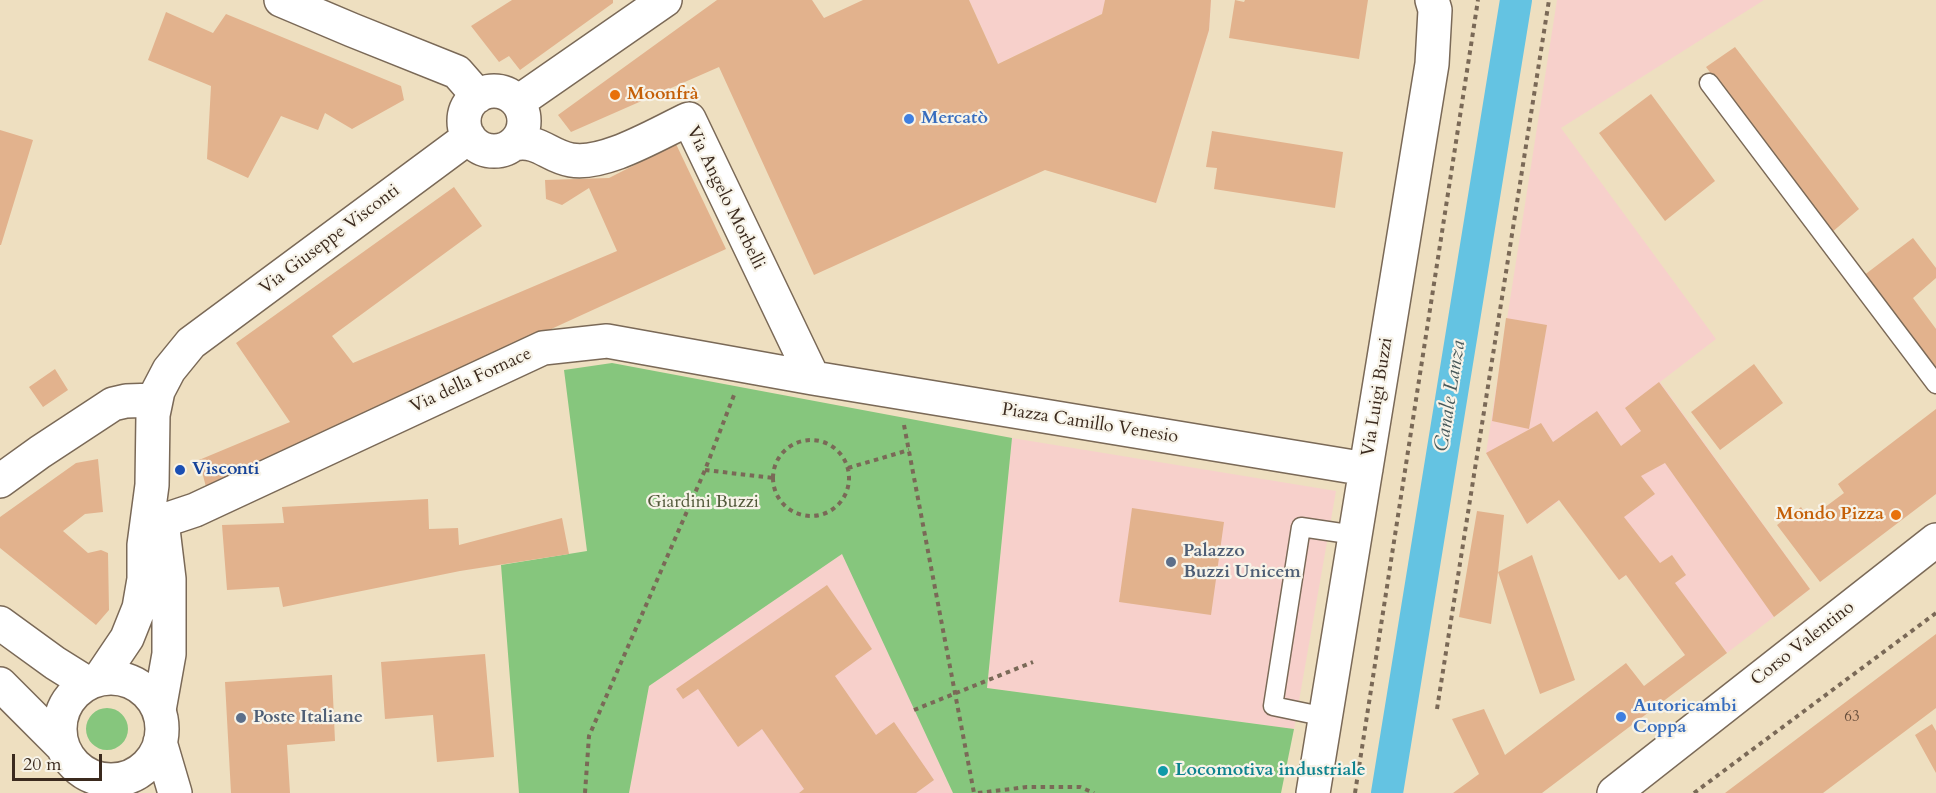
<!DOCTYPE html>
<meta charset="utf-8">
<style>
body{margin:0}
#map{position:relative;width:1936px;height:793px;overflow:hidden;background:#eedfc0;font-family:Cardo,serif}
canvas{display:block}
.scale{position:absolute;left:12px;top:754px;width:90px;height:27px;box-sizing:border-box;border:3px solid #3b2a1e;border-top:0;padding-left:8px;font-size:18px;line-height:21px;white-space:nowrap;color:#3b2a1e;-webkit-text-stroke:4px #f7f3e8;paint-order:stroke}
</style>
<div id="map">
<canvas width="1936" height="793"></canvas>
<div class="scale">20 m</div>
</div>
<script>
const ctx = document.querySelector('canvas').getContext('2d');
ctx.lineJoin = 'round';
function fill(path, color) { ctx.fillStyle = color; ctx.fill(path, 'evenodd'); }
function stroke(path, color, width, dash) { ctx.strokeStyle = color; ctx.lineWidth = width; ctx.lineCap = dash ? 'butt' : 'round'; ctx.setLineDash(dash || []); ctx.stroke(path); }
function label(font, color, halo, rows, align = 'center') {
  ctx.font = font + ' Cardo,serif'; ctx.lineWidth = 4.5; ctx.setLineDash([]); ctx.textBaseline = 'middle'; ctx.strokeStyle = halo; ctx.fillStyle = color; for (const [text, x, y, turn = 0] of rows) {
    ctx.save(); ctx.translate(x, y); ctx.rotate((+turn || 0) * Math.PI / 180); ctx.textAlign = isNaN(turn) ? turn : align; if (halo) ctx.strokeText(text, 0, 0); ctx.fillText(text, 0, 0); ctx.restore();
  }
}
fill(new Path2D(`
 M969,0h242l-2,30 -53,173 -93,-29 39,-160 -104,50z
 M1557,0h207l-203,128 155,211 -56,43 150,207 -83,64 -14,-20 -28,22 -59,-80 -7,5 -59,-80 -33,24 -41,-71z
 M1012,438l324,53 -42,238 -307,-41z
 M843,553l110,240h-324l20,-107z`), '#f7d0cb');
fill(new Path2D(`
 M612,363l400,75 -25,250 307,41 -13,64h-328l-111,-239 -193,132 -20,107h-110l-18,-228 86,-14 -23,-181z
 M86 729a21 21 0 1 1 42 0a21 21 0 1 1-42 0Z`), '#86c67d');
stroke(new Path2D(`
 M1387,793l129,-793`), '#64c3e2', 32);
fill(new Path2D(`
 M512,0h101v3l-93,67 -11,-14 -10,6 -28,-36z
 M717,0h95l12,18 39,-18h106l29,64 104,-50 3,-14h106l-2,30 -53,173 -111,-33 -231,105 -95,-208 -148,65 -13,-17z
 M1235,0l9,2 1,-2h123l-9,59 -130,-21z
 M166,12l47,21 13,-19 175,72 3,14 -52,29 -27,-16 -7,17 -37,-14 -33,62 -41,-19 4,-73 -63,-26z
 M1735,47l124,162 -28,24 -125,-166z
 M1651,94l64,87 -50,40 -66,-88z
 M0,130l33,10 -32,105h-1z
 M1212,131l131,21 -8,56 -121,-19 3,-21 -11,-1z
 M676,144l50,105 -520,238 -7,-27 91,-38 -54,-79 218,-156 28,39 -150,110 21,27 264,-112 -28,-63 -27,17 -16,-6 -1,-19 64,-2z
 M1913,238l23,30v10l-23,20 23,31v45l-73,-98z
 M1506,318l41,7 -18,104 -37,-8z
 M1754,364l29,39 -63,47 -29,-38z
 M55,369l13,21 -25,17 -14,-20z
 M1659,382l151,207 -36,28 -109,-154 -24,13 14,18 -31,23 36,46 12,-8 14,20 -11,8 52,70 -185,140h-89l26,-19 -27,-55 32,-10 21,46 121,-92 18,23 41,-31 -59,-80 -7,5 -60,-80 -32,24 -41,-71 55,-30 12,19 44,-31 24,35 20,-15 -16,-23z
 M1936,409v85l-116,88 -43,-57 24,-18 8,12 35,-26 -6,-9z
 M98,459l5,53 -18,2 -22,17 25,22 13,-3 7,3 1,57 -13,15 -96,-77v-31l76,-54z
 M428,499l1,30 29,-1 1,17 103,-27 7,36 -109,17 -177,36 -4,-20 -52,3 -5,-65 62,-2 -2,-16z
 M1132,508l92,14 -13,93 -92,-13z
 M1477,511l27,4 -6,57 34,-17 43,125 -35,14 -42,-122 -7,52 -32,-7z
 M827,585l45,64 -37,27 41,59 18,-13 40,58 -18,13h-117l5,-4 -42,-60 -24,18 -40,-58 -15,10 -7,-10z
 M1936,634v74l-113,85h-98z
 M485,654l9,103 -57,5 -4,-47 -48,4 -4,-57z
 M332,675l3,66 -48,4 3,48h-59l-6,-111z
 M1932,724l4,7v42l-21,-38z`), '#e2b28d');
const service = new Path2D(`
 M1709,83l227,301
 M1326,717l-53,-11 28,-179 54,8`);
const minor = new Path2D(`
 M281,0l71,30 105,42 21,24
 M464 121a30 30 0 1 1 60 0a30 30 0 1 1-60 0Z
 M518,102l147,-102
 M514,144c25,-5 34,12 57,16 34,6 87,-27 118,-41l124,259
 M0,481l40,-29 73,-48 13,-3 30,-1
 M148,520l14,1 33,-11 348,-162 64,-7 206,37 553,91
 M100,678l27,-40 12,-30 5,-29v-34l8,-60 1,-70 5,-24 11,-21 22,-27 278,-206
 M159,710l10,-56v-75l-7,-58
 M1313,793l119,-729 3,-54 -3,-10`);
const secondary = new Path2D(`
 M0,623l55,40 32,20
 M60 729a51 51 0 1 1 102 0a51 51 0 1 1-102 0Z
 M0,684l63,63
 M160,742l15,51`);
const primary = new Path2D(`
 M1614,793l322,-253`);
stroke(service, '#7a6957', 21);
stroke(minor, '#7a6957', 36);
stroke(secondary, '#7a6957', 36);
stroke(primary, '#7a6957', 36);
stroke(new Path2D(`
 M904,425l70,368
 M773 478a38 38 0 1 1 76 0a38 38 0 1 1-76 0Z
 M848,468l61,-18
 M705,470l68,8
 M1437,709l112,-709
 M914,710l119,-48
 M585,793l4,-57 116,-266 29,-75
 M978,793l49,-6h53l14,6
 M1355,793l123,-793
 M1694,793l242,-180`), '#7a6957', 4, [4.5, 4.5]);
stroke(service, '#fff', 18);
stroke(minor, '#fff', 33);
stroke(secondary, '#fff', 33);
stroke(primary, '#fff', 33);
for (const [x, y, r, color] of [
 [615,95,6,"#e8710a"],
 [909,119,6,"#3f7fe0"],
 [180,470,6,"#1a4fb4"],
 [1896,515,6,"#e8710a"],
 [1171,562,6,"#5c6f8a"],
 [1621,717,6,"#3f7fe0"],
 [241,718,6,"#5c6f8a"],
 [1163,771,6,"#0f9aa8"]
]) { const dot = new Path2D(); dot.arc(x, y, r, 0, 2 * Math.PI); ctx.fillStyle = color; ctx.fill(dot); stroke(dot, '#f7f3e8', 2); }
label('15px', '#654c3a', null, [
 ["63",1852,718]
]);
label('bold 18px', '#c56008', '#f7f3e8', [
 ["Moonfrà",627,95],
 ["Mondo Pizza",1884,515,"right"]
], 'left');
label('bold 18px', '#366cbe', '#f7f3e8', [
 ["Mercatò",921,119],
 ["Autoricambi",1633,707],
 ["Coppa",1633,728]
], 'left');
label('18px', '#3b2a1e', '#f7f3e8', [
 ["Via Angelo Morbelli",725,198,64],
 ["Via Giuseppe Visconti",330,240,-37],
 ["Via della Fornace",471,381,-25],
 ["Via Luigi Buzzi",1378,397,-81],
 ["Piazza Camillo Venesio",1090,424,9],
 ["Corso Valentino",1803,644,-38]
]);
label('bold 18px', '#164399', '#f7f3e8', [
 ["Visconti",192,470]
], 'left');
label('18px', '#52593a', '#f7f3e8', [
 ["Giardini Buzzi",703,503]
]);
label('bold 18px', '#4e5e75', '#f7f3e8', [
 ["Palazzo",1183,552],
 ["Buzzi Unicem",1183,573],
 ["Poste Italiane",253,718]
], 'left');
label('bold 18px', '#0d838f', '#f7f3e8', [
 ["Locomotiva industriale",1175,771]
], 'left');
label('italic 20px', '#475859', '#f7f3e8', [
 ["Canale Lanza",1451,396,-81]
]);
</script>
